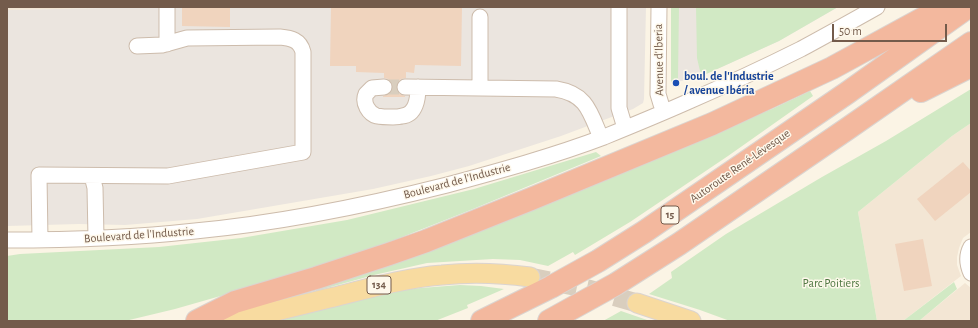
<!DOCTYPE html>
<meta charset="utf-8">
<style>
body{margin:0}
#map{position:relative;width:978px;height:328px;overflow:hidden;background:#fbf4e5;font-family:"Alegreya Sans",sans-serif}
canvas{display:block}
.frame{position:absolute;inset:0;border:8px solid #735b4b;pointer-events:none}
.scale{position:absolute;left:832px;top:24px;width:115px;height:18px;box-sizing:border-box;border:2px solid #735b4b;border-top:0;padding-left:5px;font-size:12px;line-height:14px;white-space:nowrap;color:#735b4b;-webkit-text-stroke:3px #fef8eb;paint-order:stroke}
</style>
<div id="map">
<canvas width="978" height="328"></canvas>
<div class="frame"></div>
<div class="scale">50 m</div>
</div>
<script>
const ctx = document.querySelector('canvas').getContext('2d');
ctx.lineJoin = 'round';
function fill(path, color) { ctx.fillStyle = color; ctx.fill(path, 'evenodd'); }
function stroke(path, color, width, dash) { ctx.strokeStyle = color; ctx.lineWidth = width; ctx.lineCap = dash ? 'butt' : 'round'; ctx.setLineDash(dash || []); ctx.stroke(path); }
function label(font, color, halo, rows, align = 'center') {
  ctx.font = font + ' "Alegreya Sans",sans-serif'; ctx.lineWidth = 3; ctx.setLineDash([]); ctx.textBaseline = 'middle'; ctx.strokeStyle = halo; ctx.fillStyle = color; for (const [text, x, y, turn = 0] of rows) {
    ctx.save(); ctx.translate(x, y); ctx.rotate((+turn || 0) * Math.PI / 180); ctx.textAlign = isNaN(turn) ? turn : align; if (halo) ctx.strokeText(text, 0, 0); ctx.fillText(text, 0, 0); ctx.restore();
  }
}
fill(new Path2D(`
 M7,7h144l-144,3z
 M971,123v109l-8,6 -4,10 -2,9v8l4,11 -58,45h-26l-19,-109 94,-76z
 M965,283l6,5v33h-52z`), '#f3e6d4');
fill(new Path2D(`
 M151,7h495l-2,92 -1,4 -10,6 -72,27 -92,30 -38,10 -58,13 -176,30 -72,6 -46,-1 -72,2 1,-216z
 M671,7h167l-59,34 -75,34 -30,8 -3,-1z`), '#ebe5df');
fill(new Path2D(`
 M671,7h8l-1,70v4l-4,2 -3,-1z
 M696,7h142l-59,34 -75,34 -4,-4 -3,-13z
 M971,89v34l-19,13 -94,76 19,109h-147l-30,-11 -51,-16 23,-16 -1,-6 55,-38 96,-57 64,-36z
 M810,91l3,5 -85,60 -98,66 -55,33 -2,-3 -25,14 -28,-6 -27,-1 -66,4 -53,12 -58,16v-5l456,-177z
 M596,152l5,4 -128,53 -76,30 -117,40 -105,30 -50,12h-118v-65l13,-2 139,-7 82,-9 106,-18 127,-31z
 M954,282l3,7 -38,32h-16z
 M460,285l21,1 23,3 -37,16 1,3 -33,13h-165l61,-14 49,-13 28,-5z
 M621,311l29,10h-47z`), '#d1e9c4');
fill(new Path2D(`
 M182,7h48v20l-48,-1z
 M331,7h131l-1,59 -46,-1 -1,8 -8,-1v6l-5,1 -4,4 -1,4 1,5 3,2 5,2v1h-22v-1l6,-2 3,-3 1,-4 -2,-5 -3,-3 -4,-1v-5l-28,-1v-6h-26z
 M963,162l8,9v21l-36,29 -18,-22z
 M923,239l9,47 -28,5 -9,-47z`), '#f0d4be');
stroke(new Path2D(`
 M384,87h21`), '#d9cebe', 15, [15, 8]);
stroke(new Path2D(`
 M530,277l58,12 49,14`), '#d9cebe', 19, [19, 10]);
const minor = new Path2D(`
 M619,7v101l6,20
 M659,7l-1,87 3,10 3,8
 M480,17v71
 M167,44v-37
 M384,87l-12,1c-2,2 -4,4 -6,6 -4,9 3,20 11,22 5,1 11,1 16,1 3,0 6,0 9,-1 14,-1 16,-18 16,-29
 M405,87l151,2c31,5 34,23 45,49
 M92,176l3,12 1,50
 M7,240c63,0 125,-2 188,-9 85,-8 169,-25 252,-46 52,-14 107,-29 157,-48 27,-11 54,-22 81,-34 39,-17 78,-35 116,-54 26,-14 51,-28 76,-42
 M40,240l-1,-65 129,1 135,-24v-100c-3,-12 -12,-14 -23,-15l-93,1 -25,7 -25,1
 M971,247c-5,9 -4,17 0,26`);
const major = new Path2D(`
 M637,303l54,18
 M231,321c34,-7 69,-16 103,-24 36,-9 71,-19 108,-22 29,-3 58,-2 88,2`);
const highway = new Path2D(`
 M921,91l50,-25
 M197,321l38,-19 81,-24 73,-24 37,-13 105,-42 181,-75 120,-56 112,-61
 M482,321l69,-34 47,-26 46,-29 203,-139 121,-86
 M549,321l67,-37 63,-40 168,-115 124,-86`);
stroke(minor, '#cdbcac', 17);
stroke(major, '#dbd4d0', 21);
stroke(highway, '#dbd4d0', 24);
stroke(minor, '#fff', 15);
stroke(major, '#f8dba0', 19);
stroke(highway, '#f3b89e', 22);
for (const [x, y, r, color] of [
 [676,83,4,"#1a4fb4"]
]) { const dot = new Path2D(); dot.arc(x, y, r, 0, 2 * Math.PI); ctx.fillStyle = color; ctx.fill(dot); stroke(dot, '#fef8eb', 1.5); }
for (const [x, y, w] of [
 [670,215,18],
 [379,285,24]
]) { const box = new Path2D(); box.roundRect(x - w / 2, y - 9, w, 18, 3); ctx.fillStyle = '#fef8eb'; ctx.fill(box); stroke(box, '#735b4b', 1); }
label('bold 11px', '#735b4b', null, [
 ["15",670,215],
 ["134",379,285]
]);
label('12px', '#735b4b', '#fef8eb', [
 ["Avenue d'Iberia",659,60,-91],
 ["Autoroute René-Lévesque",740,166,-35],
 ["Boulevard de l'Industrie",457,181,-15],
 ["Boulevard de l'Industrie",139,235,-4]
]);
label('bold 12px', '#164399', '#fef8eb', [
 ["boul. de l'Industrie",684,76],
 ["/ avenue Ibéria",684,90]
], 'left');
label('12px', '#517843', '#fef8eb', [
 ["Parc Poitiers",831,283]
]);
</script>
